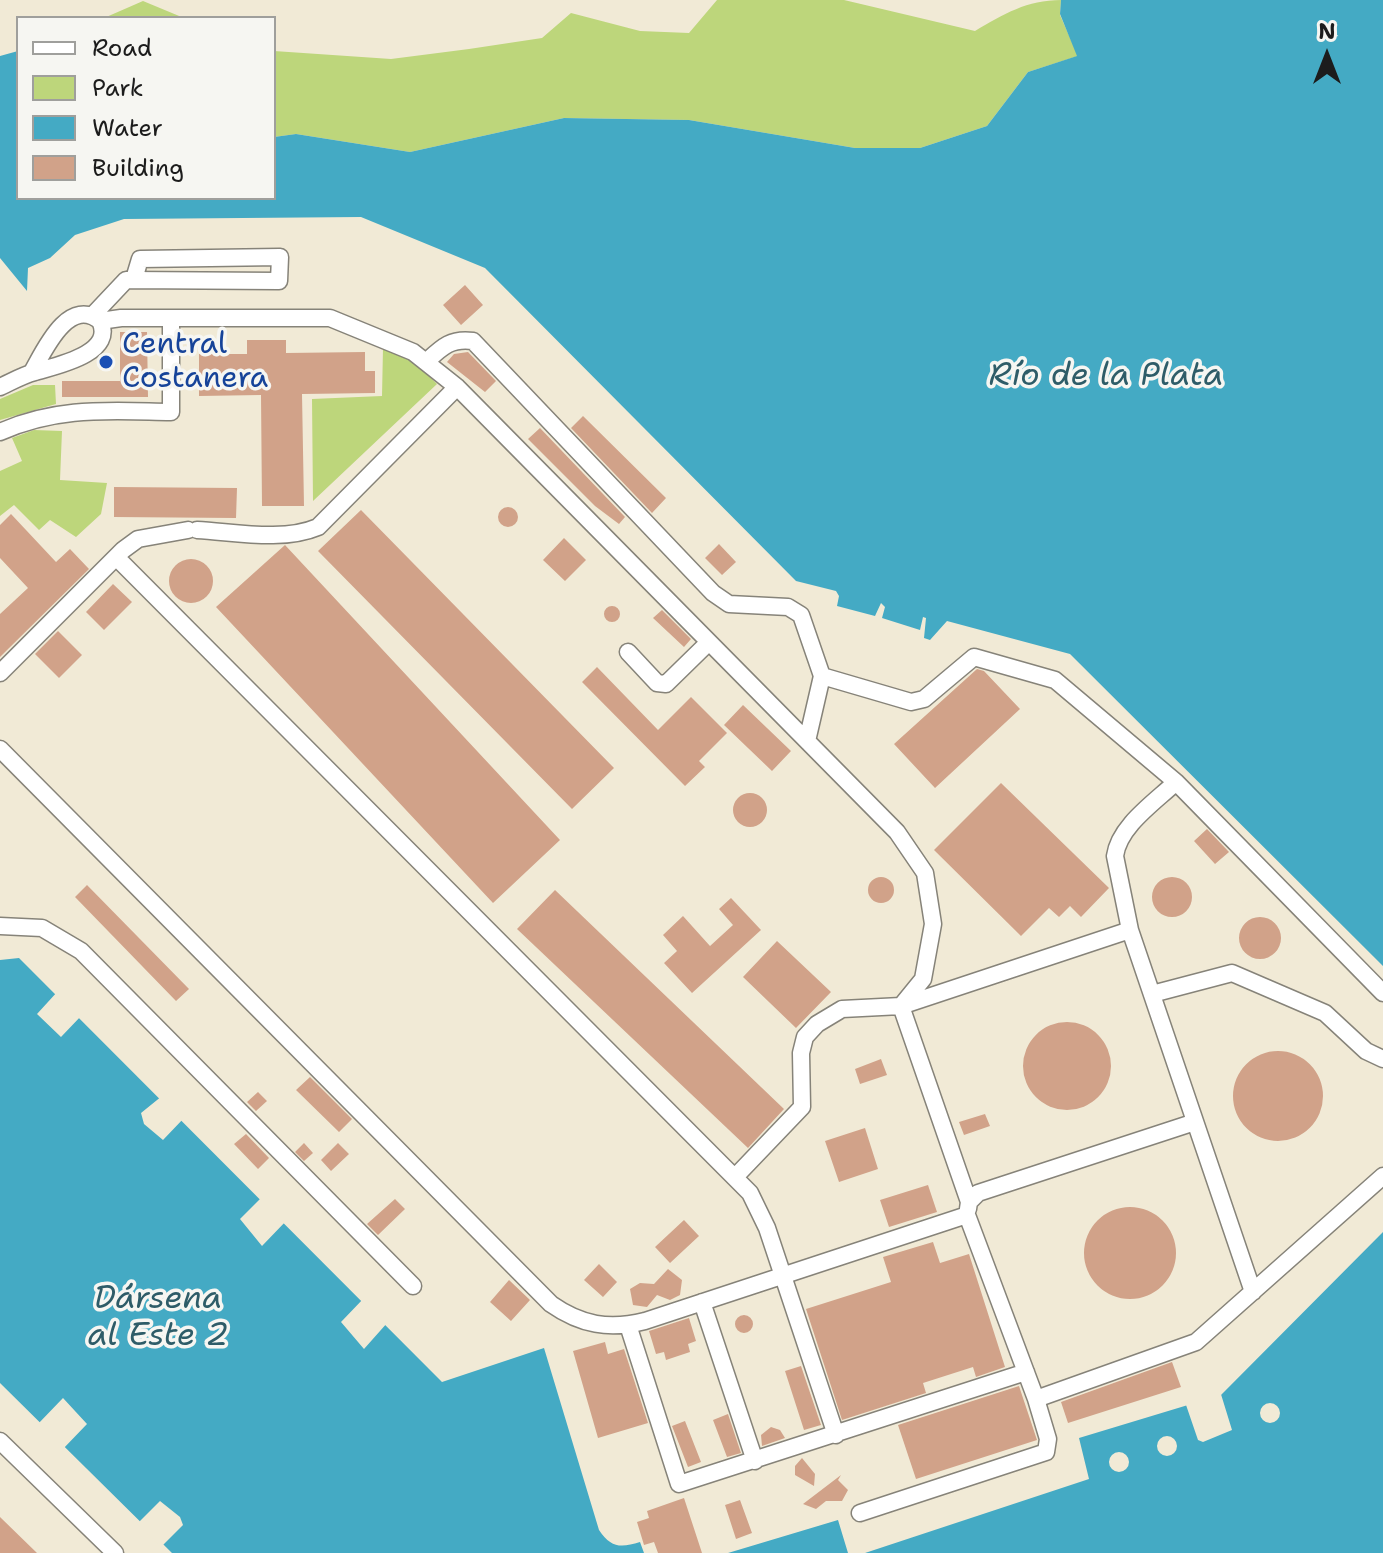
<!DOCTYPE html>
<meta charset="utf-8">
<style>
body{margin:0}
#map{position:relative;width:1383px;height:1553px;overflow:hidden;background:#f1ead6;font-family:"Shantell Sans",sans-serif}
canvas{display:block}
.legend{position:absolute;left:16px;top:16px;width:260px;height:184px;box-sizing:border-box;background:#f6f6f2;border:2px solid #9f9f9c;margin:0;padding:10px 14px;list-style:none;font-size:24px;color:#1c1c1c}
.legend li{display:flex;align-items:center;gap:16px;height:40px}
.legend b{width:40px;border:2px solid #9f9f9c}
.north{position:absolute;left:1287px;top:16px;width:80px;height:80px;-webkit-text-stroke:6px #f6f6f2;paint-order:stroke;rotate:0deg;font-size:22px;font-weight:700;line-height:32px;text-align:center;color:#1c1c1c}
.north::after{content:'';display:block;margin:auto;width:28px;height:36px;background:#1c1c1c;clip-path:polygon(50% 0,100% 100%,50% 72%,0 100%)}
</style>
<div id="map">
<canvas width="1383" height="1553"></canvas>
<ul class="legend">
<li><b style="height:10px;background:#fff"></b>Road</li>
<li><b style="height:22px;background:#bdd67b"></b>Park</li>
<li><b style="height:22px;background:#44aac4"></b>Water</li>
<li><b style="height:22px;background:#d1a289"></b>Building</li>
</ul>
<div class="north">N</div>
</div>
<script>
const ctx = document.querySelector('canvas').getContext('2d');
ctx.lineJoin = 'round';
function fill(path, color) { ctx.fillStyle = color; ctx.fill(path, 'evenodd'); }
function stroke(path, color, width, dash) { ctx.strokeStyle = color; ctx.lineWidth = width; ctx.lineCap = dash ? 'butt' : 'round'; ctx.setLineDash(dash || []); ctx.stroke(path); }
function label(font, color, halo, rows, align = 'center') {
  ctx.font = font + ' "Shantell Sans",sans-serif'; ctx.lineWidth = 7; ctx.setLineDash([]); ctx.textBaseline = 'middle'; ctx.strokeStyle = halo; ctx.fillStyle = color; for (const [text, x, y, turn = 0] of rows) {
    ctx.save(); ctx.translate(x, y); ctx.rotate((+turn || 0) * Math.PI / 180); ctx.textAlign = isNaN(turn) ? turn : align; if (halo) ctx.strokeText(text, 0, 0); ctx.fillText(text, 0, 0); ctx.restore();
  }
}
fill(new Path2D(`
 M717,0h127l131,31c29,-17 52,-31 86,-31l-1,15 18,41 -50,16 -41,54 -67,22h-65l-166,-28 -125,-2 -154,34 -114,-18 -22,3v-86l117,8 78,-10 73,-11 29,-25 69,18 49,2z
 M143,1l41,17h-80z
 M383,348l32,14 22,22 -124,117 -1,-102 70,-3z
 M33,385h22l1,19 -56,16v-21z
 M34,430l28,1 -2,49 47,3 -6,31 -25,23 -26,-17 -11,10 -25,-25 -14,11v-45l22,-10 -10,-23z`), '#bdd67b');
fill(new Path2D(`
 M1061,0h322v966l-313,-312 -123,-33 -17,19 -6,-2 2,-20 -3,-1 -3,13 -38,-12 3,-11 -4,-4 -6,13 -38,-10 2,-10 -3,-5 -40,-10 -311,-313 -124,-51 -237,2 -49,16 -25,23 -22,10 -1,23 -27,-33v-202l18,-5v147h256v-61l22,-3 114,18 154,-34 125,2 166,28h65l67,-22 41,-54 49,-16 -17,-42z
 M19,958l423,424 102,-34 55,182c12,18 22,18 41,12l4,11h-472l-172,-170v-423z
 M1383,1232v321h-518l224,-74 -10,-41 142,-43z
 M838,1520l10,33h-120z`), '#44aac4');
fill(new Path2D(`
 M58,991l24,24 -21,22 -24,-23z
 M162,1096l22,22 -21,22 -19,-16 -3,-11z
 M263,1196l24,24 -25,26 -22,-27z
 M364,1298l24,24 -24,27 -23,-27z
 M1220,1391l12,39 -29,12 -5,-2 -13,-38z
 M63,1398l24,26 -25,26 -25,-25z
 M1260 1413a10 10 0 1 1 20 0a10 10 0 1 1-20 0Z
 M1157 1446a10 10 0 1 1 20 0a10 10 0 1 1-20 0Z
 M1109 1462a10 10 0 1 1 20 0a10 10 0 1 1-20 0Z
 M160,1501l20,16 3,8 -22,22 -24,-23z`), '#f1ead6');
fill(new Path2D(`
 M465,285l18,20 -22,20 -18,-20z
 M120,332h27l1,65h-86v-16h58z
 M247,340h39v13l79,-1v19h10v22l-73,1 2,112h-42l-1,-111 -62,1v-42h48z
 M468,352l28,29 -11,11 -38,-30 7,-8z
 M583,416l83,82 -14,15 -81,-85z
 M540,428l85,89 -6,7 -24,-18 -67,-67z
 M114,487l123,1 -1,30 -122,-1z
 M498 517a10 10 0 1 1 20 0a10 10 0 1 1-20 0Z
 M361,510l253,258 -42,41 -254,-258z
 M11,514l45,48 14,-13 19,20 -89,88v-43l28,-26 -28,-30v-33z
 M564,538l22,22 -21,21 -22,-21z
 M719,544l17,18 -14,13 -17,-17z
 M285,545l275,295 -67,63 -277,-296z
 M169 581a22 22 0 1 1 44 0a22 22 0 1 1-44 0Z
 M113,584l19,18 -28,28 -18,-18z
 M604 614a8 8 0 1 1 16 0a8 8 0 1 1-16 0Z
 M662,610l29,29 -7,8 -31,-29z
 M58,631l24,24 -23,23 -24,-24z
 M597,667l61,63 33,-33 36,36 -28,28 6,6 -20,19 -103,-104z
 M977,669l7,2 36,38 -85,79 -41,-44z
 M743,705l48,46 -19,20 -48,-46z
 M1001,783l108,105 -28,29 -11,-11 -11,11 -10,-9 -28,28 -87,-86z
 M733 810a17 17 0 1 1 34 0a17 17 0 1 1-34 0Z
 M1207,829l22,23 -14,12 -21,-23z
 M868 890a13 13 0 1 1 26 0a13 13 0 1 1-26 0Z
 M1152 897a20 20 0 1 1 40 0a20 20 0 1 1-40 0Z
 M87,885l102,104 -13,12 -101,-104z
 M555,890l229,219 -36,39 -231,-219z
 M731,898l30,32 -69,63 -28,-30 13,-12 -14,-16 20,-19 27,30 23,-21 -14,-16z
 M1239 938a21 21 0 1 1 42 0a21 21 0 1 1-42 0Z
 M777,941l54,51 -35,36 -53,-51z
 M1023 1066a44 44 0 1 1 88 0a44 44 0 1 1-88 0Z
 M1233 1096a45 45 0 1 1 90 0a45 45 0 1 1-90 0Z
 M881,1059l6,16 -27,9 -5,-15z
 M310,1077l42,42 -13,13 -43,-42z
 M258,1092l9,9 -11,10 -9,-9z
 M985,1114l5,12 -26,9 -5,-13z
 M865,1128l13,41 -39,13 -14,-41z
 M246,1134l23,24 -11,11 -24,-25z
 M304,1143l9,10 -9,8 -9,-9z
 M338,1143l11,11 -18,17 -10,-11z
 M928,1185l9,27 -48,15 -9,-27z
 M395,1199l10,10 -27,26 -11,-11z
 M1084 1253a46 46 0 1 1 92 0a46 46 0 1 1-92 0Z
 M684,1220l15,16 -29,27 -15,-16z
 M933,1242l7,21 29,-9 36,113 -29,10 -3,-10 -50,16 3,10 -84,27 -36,-111 85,-27 -8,-25z
 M599,1264l18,18 -14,15 -19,-17z
 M668,1269l14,11 -2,15 -10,5 -13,-5 -10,12 -14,-2 -3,-16 10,-6 14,1z
 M509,1280l21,20 -19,21 -21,-19z
 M735 1324a9 9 0 1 1 18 0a9 9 0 1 1-18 0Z
 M689,1318l7,23 -8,3 2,8 -24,8 -2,-8 -8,2 -7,-23z
 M605,1342l3,12 16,-5 24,74 -50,15 -25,-87z
 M1172,1362l9,25 -113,36 -7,-21z
 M801,1366l20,59 -17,5 -19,-59z
 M1019,1386l18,54 -121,39 -18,-54z
 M728,1414l13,39 -14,4 -14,-37z
 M685,1421l16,41 -13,5 -16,-41z
 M771,1427l9,3 5,8 -23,8 -1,-11z
 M802,1458l13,16 -1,12 -19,-11v-9z
 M841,1475l-3,5 10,10 -6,11h-16l-10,8 -13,-5z
 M684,1498l18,55h-44l-4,-11 -10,3 -7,-23 12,-4 -2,-7z
 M740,1500l12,33 -16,6 -11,-34z
 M0,1517l37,36h-37z`), '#d1a289');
const minor = new Path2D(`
 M92,316l34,-36 153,1 1,-24 -140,2 -6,20
 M100,321l21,-3h209l83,34 44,35 440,445 28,41 8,51 -10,55 -22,27 68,196
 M427,361c15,-14 24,-23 46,-20l240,252 16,11 59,3 13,8 21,61 89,26 13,-3 50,-42 81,23 121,102 207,211
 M0,387c11,-5 23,-12 35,-15 20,-6 81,-18 65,-51 -32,-25 -56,30 -68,51
 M0,432c58,-26 109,-21 171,-20v-94
 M197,530c38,2 86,12 121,-3l139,-140
 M116,557l634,636 17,35 69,207
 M628,652l29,31 9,1 43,-42
 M0,673l123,-123 15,-11 50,-9
 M807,741l15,-65
 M0,749l551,555c30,21 58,26 94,17l322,-106 69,184 160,-57 187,-166
 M1176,782c-21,20 -57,44 -61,74l15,74 123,362
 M0,926l42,2 39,23 332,335
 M1152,994l80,-21 93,40 41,38 17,8
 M736,1176l66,-69 -1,-54 4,-16 12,-13 25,-15 59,-3 229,-76
 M968,1209l1,-7 9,-9 217,-71
 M702,1302l53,159
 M628,1325l51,159 347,-112
 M0,1441l115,112
 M860,1513l186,-61 2,-13 -12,-40`);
stroke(minor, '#868379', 19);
stroke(minor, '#fff', 16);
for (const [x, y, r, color] of [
 [106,362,8,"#1a4fb4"]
]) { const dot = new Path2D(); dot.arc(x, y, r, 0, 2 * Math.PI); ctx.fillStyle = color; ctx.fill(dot); stroke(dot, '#f6f6f2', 3); }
label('30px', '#164399', '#f6f6f2', [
 ["Central",122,345],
 ["Costanera",122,379]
], 'left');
label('italic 32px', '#2e5c68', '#f6f6f2', [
 ["Río de la Plata",1106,377],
 ["Dársena",158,1300],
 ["al Este 2",158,1337]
]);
</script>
